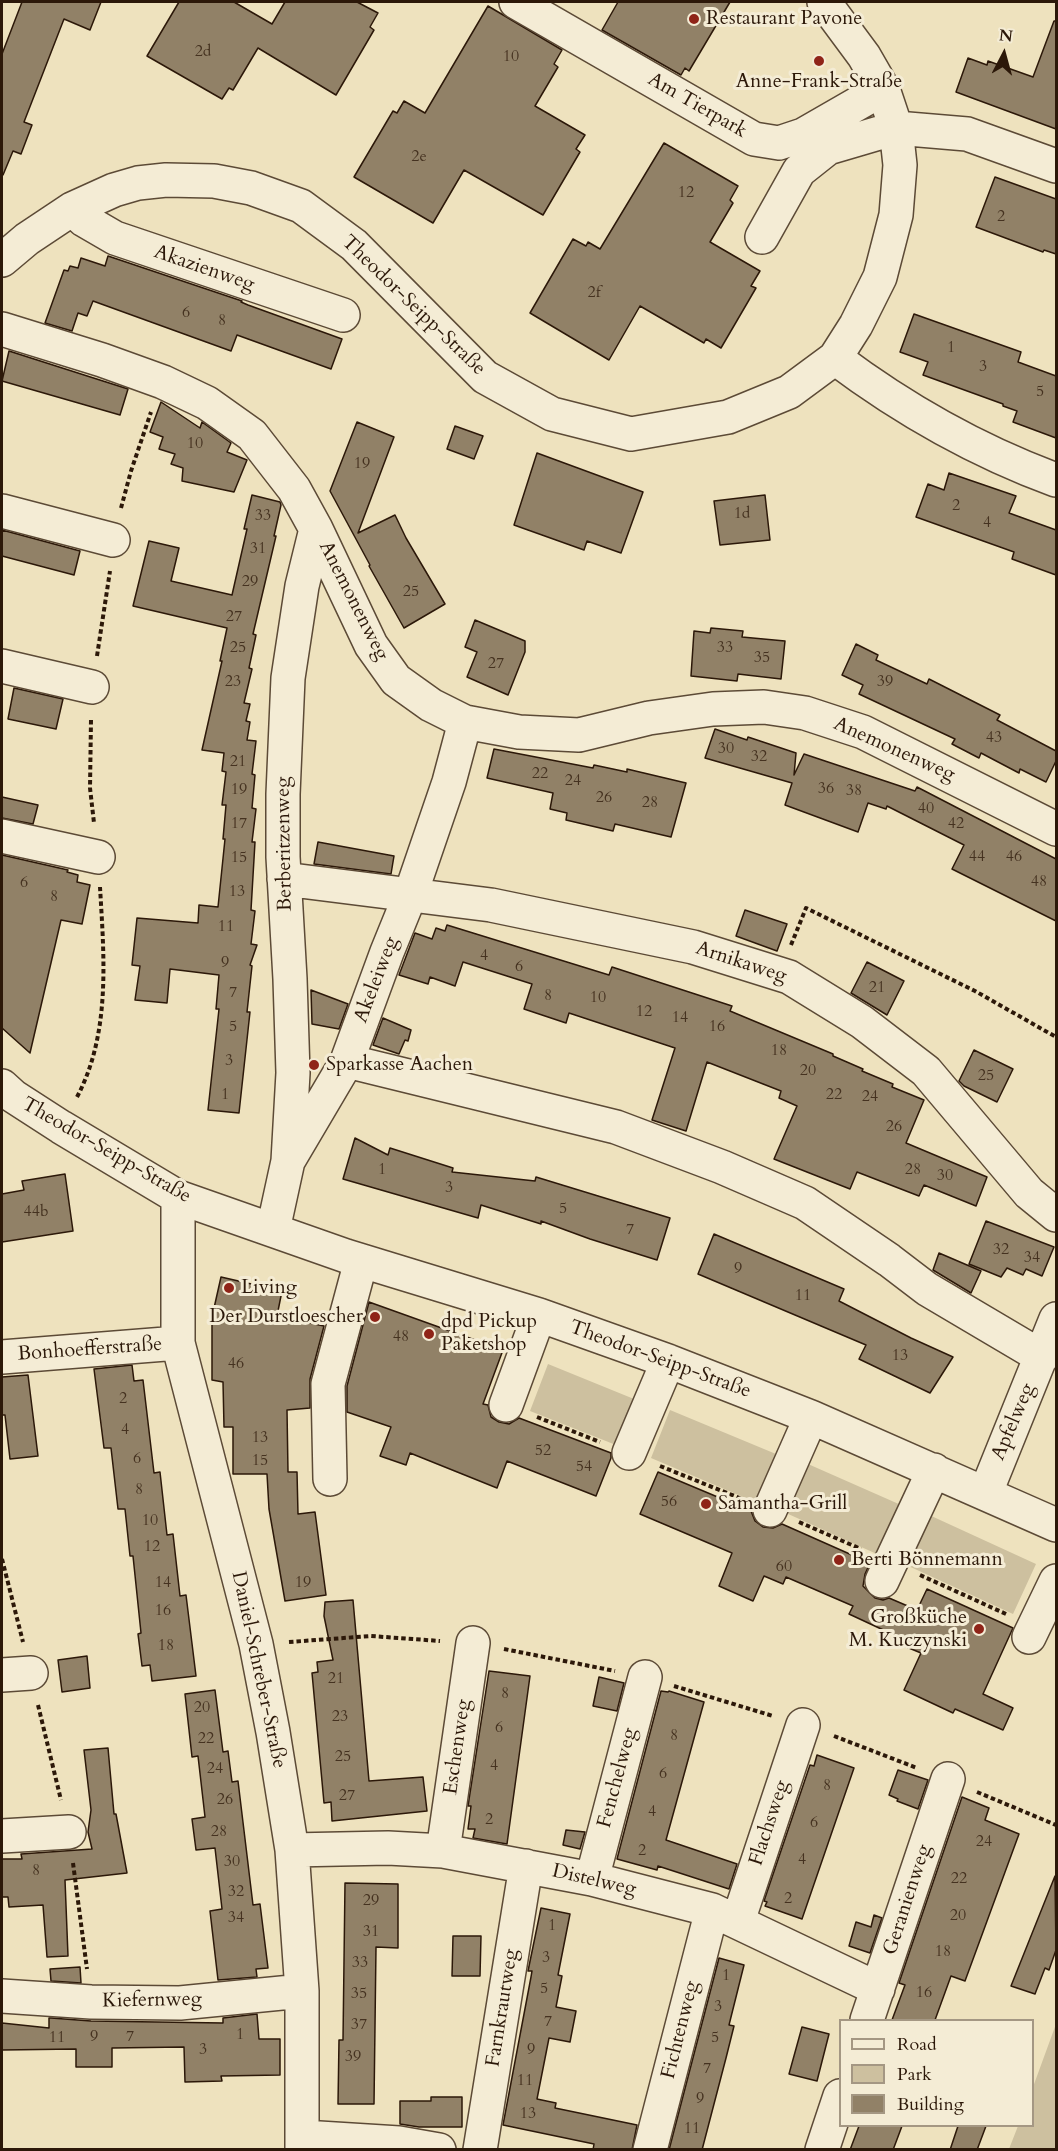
<!DOCTYPE html>
<meta charset="utf-8">
<style>
body{margin:0}
#map{position:relative;width:1058px;height:2151px;overflow:hidden;background:#eee2be;font-family:Cardo,serif}
canvas{display:block}
.frame{position:absolute;inset:0;border:3px solid #2c1809;pointer-events:none}
.legend{position:absolute;left:839px;top:2019px;width:195px;height:108px;box-sizing:border-box;background:#f4ecd5;border:2px solid #a49783;margin:0;padding:8px 10px;list-style:none;font-size:18px;color:#2c1809}
.legend li{display:flex;align-items:center;gap:12px;height:30px}
.legend b{width:30px;border:2px solid #a49783}
.north{position:absolute;left:974px;top:24px;width:60px;height:60px;-webkit-text-stroke:4px #f4ecd5;paint-order:stroke;rotate:6deg;font-size:16px;font-weight:700;line-height:24px;text-align:center;color:#2c1809}
.north::after{content:'';display:block;margin:auto;width:21px;height:27px;background:#2c1809;clip-path:polygon(50% 0,100% 100%,50% 72%,0 100%)}
</style>
<div id="map">
<canvas width="1058" height="2151"></canvas>
<div class="frame"></div>
<ul class="legend">
<li><b style="height:8px;background:#f4ecd5"></b>Road</li>
<li><b style="height:16px;background:#cdc09f"></b>Park</li>
<li><b style="height:16px;background:#918167"></b>Building</li>
</ul>
<div class="north">N</div>
</div>
<script>
const ctx = document.querySelector('canvas').getContext('2d');
ctx.lineJoin = 'round';
function fill(path, color) { ctx.fillStyle = color; ctx.fill(path, 'evenodd'); }
function stroke(path, color, width, dash) { ctx.strokeStyle = color; ctx.lineWidth = width; ctx.lineCap = dash ? 'butt' : 'round'; ctx.setLineDash(dash || []); ctx.stroke(path); }
function label(font, color, halo, rows, align = 'center') {
  ctx.font = font + ' Cardo,serif'; ctx.lineWidth = 6; ctx.setLineDash([]); ctx.textBaseline = 'middle'; ctx.strokeStyle = halo; ctx.fillStyle = color; for (const [text, x, y, turn = 0] of rows) {
    ctx.save(); ctx.translate(x, y); ctx.rotate((+turn || 0) * Math.PI / 180); ctx.textAlign = isNaN(turn) ? turn : align; if (halo) ctx.strokeText(text, 0, 0); ctx.fillText(text, 0, 0); ctx.restore();
  }
}
fill(new Path2D(`
 M548,1364l86,35 -18,46 -86,-34z
 M670,1410l106,44 -21,48 -104,-44z
 M808,1464l93,41 -22,50 -93,-42z
 M927,1514l109,50 -23,50 -109,-50z
 M1056,2024v125h-47l9,-23h14l1,-39z`), '#cdc09f');
const building = new Path2D(`
 M22,2h79l-11,28 -26,-11 -40,103 8,3 -11,29 -8,-3 -10,24h-1v-121z
 M179,2h55l38,22 13,-22h72l21,11 -8,14 4,3 -38,65 -78,-47 -25,42 -4,-2 -7,11 -75,-43z
 M618,2h112l-41,69 -4,-3 -4,7 -79,-45z
 M488,6l74,44 -8,14 4,3 -23,39 50,29 -9,14 4,3 -37,63 -79,-45 -31,53 -79,-46 39,-66 4,2 7,-12 21,12z
 M1054,21h2v108l-100,-37 12,-34 19,7 1,-4 45,16z
 M664,143l74,43 -8,14 3,3 -23,39 50,29 -9,15 5,2 -35,60 -15,-9 -2,4 -64,-37 -31,54 -79,-47 43,-74 13,7 2,-4 12,7z
 M995,177l61,22v55l-12,-4 -1,2 -67,-25z
 M108,256l134,45 -1,1 7,3 94,34 -11,30 -94,-34 -6,16 -138,-50 -6,15 -9,-3 -6,18 -27,-8 19,-53 4,1 2,-5 8,2 3,-10 24,8z
 M914,314l107,38 -3,10 38,14v62l-43,-16 4,-11 -14,-5v-2l-80,-29 5,-13 -28,-10z
 M9,351l119,38 -8,26 -118,-34z
 M161,402l39,26 2,-6 29,21 -4,9 20,8 -13,32 -52,-11 1,-13 -12,-4 4,-10 -16,-5 4,-12 -13,-5z
 M357,422l37,15 -36,96 37,-18 11,23 39,66 -41,24 -35,-62 1,-1 -40,-74z
 M455,426l28,10 -9,23 -27,-10z
 M537,453l106,39 -22,61 -34,-12 -3,9 -70,-25z
 M949,473l67,23 -7,17 47,17v45l-44,-16 2,-7 -98,-35 12,-33 16,6z
 M252,495l28,7 1,3 -7,31h2l-23,98 3,1 -7,33 3,1 -8,34 6,1 -4,17 4,1 -3,18 9,1 -4,33 3,1 -3,33 4,1 -4,33h3l-4,68 4,1 -4,33 6,1 -7,20 2,1 -5,46h3l-11,101 -31,-3 11,-101h-3l3,-34 -49,-6 -3,34 -32,-3 5,-34 -8,-1 5,-47 61,5 1,-18 19,2 7,-68h-2l3,-34h-4l4,-33 -4,-1 2,-18 -22,-3 20,-89h-2l7,-33 -94,-22 16,-65 30,7 -8,33 61,14 15,-66h-3z
 M765,495l5,45 -50,5 -6,-44z
 M2,530l78,21 -6,24 -72,-19z
 M475,620l50,21v11l-17,43 -41,-18 10,-25 -12,-5z
 M711,628l32,3 -1,6 43,4 -4,38 -43,-5 -1,7 -46,-5 3,-45 16,2z
 M856,644l22,11 -2,5 51,24 2,-5 71,36 -3,5 59,31v10l-10,21 -26,-13 -1,4 -38,-20 -2,5 -27,-14 3,-5 -96,-45 4,-9 -21,-10z
 M14,688l49,11 -7,30 -48,-10z
 M715,729l32,11 1,-3 48,16 -2,22 10,-21 111,37 2,-4 139,72v62l-104,-52 12,-24 -77,-39 -1,3 -18,-6 -10,29 -73,-27 7,-22 -87,-25z
 M494,749l99,19 1,-3 33,7v-3l59,14 -15,54 -56,-13 -2,7 -47,-11 1,-7 -17,-4 3,-16 -66,-15z
 M2,797l36,8 -5,19 -31,-6z
 M318,842l76,14 -3,18 -77,-10z
 M2,855l66,15 -1,2 11,3 -1,7 13,3 -8,39 -21,-4 -31,133 -28,-25z
 M745,910l42,14 -10,27 -41,-15z
 M447,925l162,50 3,-8 120,39 -2,5 103,43v2l30,13 -1,2 31,13 -1,3 32,13 -18,43 81,34 -11,29 -52,-21 -5,11 -62,-24 -7,17 -76,-30 23,-53 -18,-8 2,-7 -74,-29 -21,69 -34,-11 23,-72 -106,-35 -3,10 -42,-14 8,-25 -69,-22 -8,24 -25,-9 -2,7 -29,-9 16,-42 17,6 4,-11 9,3z
 M867,962l37,19 -17,34 -36,-22z
 M311,990l37,14 -9,25 -27,-5z
 M383,1018l28,12 -3,11 -3,-1 -6,14 -26,-9z
 M974,1050l39,19 -16,33 -33,-16 -5,-5z
 M355,1138l33,17 2,-7 63,20 -1,4 83,9 1,-4 134,41 -13,42 -67,-21 -49,-18v3l-60,-19 -3,13 -135,-39z
 M65,1174l8,57 -71,11v-48l22,-4 -2,-9z
 M986,1221l68,26 -12,29 -16,-7 -3,6 -16,-7 -6,9 -32,-13z
 M714,1234l130,55 -5,12 72,37 42,19 -23,36 -71,-34 7,-14 -168,-71z
 M939,1253l42,18 -10,22 -38,-23z
 M221,1277l61,14 -5,25 47,10 -14,53v29l-23,2 1,62h9l1,42 17,-2 11,83 -41,6 -16,-92 -2,-35h-34v-47h-9l-1,-45 -11,-2v-63z
 M369,1302l134,48 -20,54 5,1 3,12 8,5 10,2 10,-6 92,35v5l-15,38 -89,-35 -10,27 -87,-35 -4,12 -26,-9 11,-29 -44,-15v-26z
 M132,1365l2,16 9,-1 11,93 6,-1 7,63 6,-1 7,62 6,-1 10,81 -44,5 -2,-16 -8,1 -4,-32 3,-1 -8,-77h-3l-5,-47h-7l-7,-61h-7l-10,-79z
 M28,1375l10,81 -28,3 -5,-44h-3v-38z
 M658,1472l93,39 4,10 8,6 10,1 9,-4 88,39 -5,11 -2,12 12,12 8,2 6,-2 28,12 10,-21 86,39 -30,66 30,14 -10,22 -48,-21 -2,4 -49,-23 17,-37 -17,-7 3,-5 -58,-27 4,-8 -67,-29 -3,7 -19,-8 -11,25 -34,-15 13,-33 -92,-39z
 M353,1600l16,181 54,-4 4,34 -95,10 -1,-19 -7,1 -12,-130 6,-1 -1,-10 16,-2 -9,-44 1,-14z
 M87,1656l3,32 -28,4 -4,-32z
 M489,1671l41,5 -23,168 -34,-6 2,-9h-7l3,-23h-3z
 M599,1677l25,6 -7,28 -24,-5z
 M215,1690l8,62 5,-1 4,31 6,-1 15,124 7,-1 8,64 -12,1 1,8 -39,3 -8,-69 12,-2 -7,-61 -19,2 -4,-31 13,-2 -7,-61 -6,1 -7,-63z
 M661,1691l7,1 1,-1 35,11 -38,138 71,24 -8,25 -71,-23 -1,4 -40,-11z
 M108,1748l6,66h2l11,59 -62,7 3,76 -21,1 -4,-52 -34,2 -1,-10h-6v-38h20l-1,-5 71,-5 -4,-17 3,-22 -7,-60z
 M817,1755l37,13 -52,151 -37,-13 2,-4 -3,-1 46,-136 4,1z
 M898,1770l30,10 -10,29 -21,-8 1,-2 -9,-4z
 M962,1797l27,11 -4,12 34,14 -54,147 -14,-5 -16,44h-43l13,-35 -6,-2z
 M566,1830l19,2 -5,17 -17,-4z
 M1055,1876l1,74 -7,20 -4,-2 -10,26 -24,-8z
 M345,1883l53,1v64l-22,-1 -2,157h-36l1,-64h4z
 M541,1908l29,6 -12,61 4,1 -6,31 20,4 -6,31 -21,-4 -12,61 19,4 -1,5 82,17 -5,25h-39l1,-6 -91,-19 28,-148 1,-6h-4z
 M874,1915l8,3 -12,35 -21,-7 7,-24 15,5z
 M453,1936h28l-1,40h-28z
 M719,1958l25,7 -15,60 5,1 -8,32 -24,92h-33z
 M80,1967l1,16 -30,-2 -1,-12z
 M257,2014l2,25h21v36l-59,1 1,5 -37,1 -1,-35 -72,1v19h-36v-18l-74,1v-27l47,5v-10h2l40,3 132,2v-5z
 M802,2027l27,7 -12,47 -28,-7z
 M431,2097h31v30h-43l-19,-3v-23h31z
 M859,2126h43l-9,24h-43z
 M958,2126h28l-9,24h-27z`);
fill(building, '#918167');
stroke(building, '#2c1809', 1.5);
const minor = new Path2D(`
 M516,2l238,137 25,4 24,-8 80,-46
 M72,209l12,11 31,18 228,77
 M762,237l37,-66 29,-23 68,-20 71,6 89,32
 M2,260l25,-21 45,-30 42,-19 24,-7 28,-3 48,1 37,7 50,18 53,39 131,132 67,37 79,20 97,-17 61,-25 46,-34 21,-33 24,-48 16,-62 4,-50 -4,-37 -13,-39 -19,-33 -40,-54
 M2,329l100,31 61,22 44,21 45,32 42,54 22,40 55,116 25,35 35,25 34,17 54,10 60,3 70,-17 64,-9 51,-2 41,6 58,19 193,97
 M835,358c68,51 142,93 221,122
 M2,511l111,29
 M2,666l90,21
 M2,836l96,21
 M284,879l207,26 202,42 96,30 73,45 64,49 103,122 27,22
 M347,1061l269,66 106,40 83,36 84,57 38,29 115,68
 M2,1086l11,10 48,31 117,70 168,59 193,59 129,46 143,56 245,108
 M288,1161l5,-88 -3,-94 -7,-122v-63l5,-116 14,-92 14,-57
 M178,1197v146l78,301 17,88 19,118 10,141v159
 M273,1230l15,-69 59,-100 40,-109 24,-59 38,-111 16,-60
 M2,1357l176,-14
 M506,1405l33,-90
 M629,1453l39,-92
 M330,1479l-2,-95 33,-123
 M986,1492l70,-173
 M770,1510l41,-93
 M882,1581l52,-111
 M1029,1637l27,-56
 M2,1675l29,-2
 M2,1836l67,-4
 M292,1850l96,-2 55,3 149,28 120,31 166,79
 M443,1851l30,-208
 M592,1879l53,-202
 M738,1921l65,-196
 M2,1996l89,6 89,1 122,-12
 M867,2020l81,-241
 M303,2137l96,6 40,7
 M480,2150l46,-284
 M650,2150l62,-240
 M822,2150l18,-54`);
stroke(minor, '#5c4a36', 36);
stroke(new Path2D(`
 M121,508l10,-37 20,-59
 M97,656l13,-85
 M91,720l-1,68 4,35
 M791,945l15,-37 169,83 81,46
 M77,1097c34,-64 27,-140 23,-210
 M537,1417l63,25
 M660,1466l82,33
 M799,1522l62,27
 M2,1559l21,83
 M920,1575l86,39
 M289,1642l82,-6 69,5
 M504,1649l111,22
 M674,1686l99,30
 M38,1705l23,95
 M834,1736l83,32
 M977,1792l79,33
 M73,1863l14,106`), '#2c1809', 4, [4.5, 3]);
stroke(minor, '#f4ecd5', 33);
for (const [x, y, r, color] of [
 [694,19,6,"#8f2418"],
 [819,61,6,"#8f2418"],
 [314,1065,6,"#8f2418"],
 [229,1288,6,"#8f2418"],
 [375,1317,6,"#8f2418"],
 [429,1334,6,"#8f2418"],
 [706,1504,6,"#8f2418"],
 [839,1560,6,"#8f2418"],
 [979,1629,6,"#8f2418"]
]) { const dot = new Path2D(); dot.arc(x, y, r, 0, 2 * Math.PI); ctx.fillStyle = color; ctx.fill(dot); stroke(dot, '#f4ecd5', 2); }
label('16px', '#453220', null, [
 ["2d",203,52],
 ["10",511,57],
 ["2e",419,157],
 ["12",686,193],
 ["2",1001,217],
 ["2f",594,293],
 ["6",186,313],
 ["8",222,321],
 ["1",951,348],
 ["3",983,367],
 ["5",1040,392],
 ["10",195,444],
 ["19",362,464],
 ["2",956,506],
 ["1d",742,514],
 ["33",263,516],
 ["4",987,523],
 ["31",258,549],
 ["29",250,582],
 ["25",411,592],
 ["27",234,617],
 ["25",238,648],
 ["33",725,648],
 ["35",762,658],
 ["27",496,664],
 ["23",233,682],
 ["39",885,682],
 ["43",994,738],
 ["30",726,749],
 ["32",759,757],
 ["21",238,762],
 ["22",540,774],
 ["24",573,781],
 ["36",826,789],
 ["19",239,790],
 ["38",854,791],
 ["26",604,798],
 ["28",650,803],
 ["40",926,809],
 ["17",239,824],
 ["42",956,824],
 ["44",977,857],
 ["46",1014,857],
 ["15",239,858],
 ["48",1039,882],
 ["6",24,883],
 ["13",237,892],
 ["8",54,897],
 ["11",226,927],
 ["4",484,956],
 ["9",225,963],
 ["6",519,967],
 ["21",877,988],
 ["7",233,993],
 ["8",548,996],
 ["10",598,998],
 ["12",644,1012],
 ["14",680,1018],
 ["5",233,1027],
 ["16",717,1027],
 ["18",779,1051],
 ["3",229,1061],
 ["20",808,1071],
 ["25",986,1076],
 ["1",225,1095],
 ["22",834,1095],
 ["24",870,1097],
 ["26",894,1127],
 ["1",382,1170],
 ["28",913,1170],
 ["30",945,1176],
 ["3",449,1188],
 ["5",563,1209],
 ["44b",36,1212],
 ["7",630,1230],
 ["32",1001,1250],
 ["34",1032,1258],
 ["9",738,1269],
 ["11",803,1296],
 ["48",401,1337],
 ["13",900,1356],
 ["46",236,1364],
 ["2",123,1399],
 ["4",125,1430],
 ["13",260,1438],
 ["52",543,1451],
 ["6",137,1459],
 ["15",260,1461],
 ["54",584,1467],
 ["8",139,1490],
 ["56",669,1502],
 ["10",150,1521],
 ["12",152,1547],
 ["60",784,1567],
 ["14",163,1583],
 ["19",303,1583],
 ["16",163,1611],
 ["18",166,1646],
 ["21",336,1679],
 ["8",505,1694],
 ["20",202,1708],
 ["23",340,1717],
 ["6",499,1728],
 ["8",674,1736],
 ["22",206,1739],
 ["25",343,1757],
 ["4",494,1766],
 ["24",215,1769],
 ["6",663,1774],
 ["8",827,1786],
 ["27",347,1796],
 ["26",225,1800],
 ["4",652,1812],
 ["2",489,1820],
 ["6",814,1823],
 ["28",219,1832],
 ["24",984,1842],
 ["2",642,1851],
 ["4",802,1860],
 ["30",232,1862],
 ["8",36,1871],
 ["22",959,1879],
 ["32",236,1892],
 ["2",788,1899],
 ["29",371,1901],
 ["20",958,1916],
 ["34",236,1918],
 ["1",552,1926],
 ["31",371,1932],
 ["18",943,1952],
 ["3",546,1958],
 ["33",360,1963],
 ["1",726,1976],
 ["5",544,1989],
 ["16",924,1993],
 ["35",359,1994],
 ["3",718,2007],
 ["7",548,2022],
 ["37",359,2025],
 ["1",240,2035],
 ["9",94,2037],
 ["7",130,2037],
 ["11",57,2038],
 ["5",715,2038],
 ["3",203,2050],
 ["9",531,2050],
 ["39",353,2057],
 ["7",707,2069],
 ["11",525,2081],
 ["9",700,2099],
 ["13",528,2114],
 ["11",692,2129]
]);
label('20px', '#2c1809', '#f4ecd5', [
 ["Restaurant Pavone",706,19],
 ["Anne-Frank-Straße",819,82,"center"],
 ["Sparkasse Aachen",326,1065],
 ["Living",241,1288],
 ["Der Durstloescher",363,1317,"right"],
 ["dpd Pickup",441,1322],
 ["Paketshop",441,1345],
 ["Samantha-Grill",718,1504],
 ["Berti Bönnemann",851,1560],
 ["Großküche",967,1618,"right"],
 ["M. Kuczynski",967,1641,"right"]
], 'left');
label('20px', '#2c1809', '#f4ecd5', [
 ["Am Tierpark",697,106,30],
 ["Akazienweg",204,269,19],
 ["Theodor-Seipp-Straße",413,306,44],
 ["Anemonenweg",353,601,63],
 ["Anemonenweg",894,750,24],
 ["Berberitzenweg",285,844,-91],
 ["Arnikaweg",741,963,18],
 ["Akeleiweg",377,980,-69],
 ["Theodor-Seipp-Straße",106,1151,30],
 ["Bonhoefferstraße",90,1350,-4],
 ["Theodor-Seipp-Straße",660,1360,20],
 ["Apfelweg",1014,1422,-67],
 ["Daniel-Schreber-Straße",258,1670,78],
 ["Eschenweg",458,1747,-82],
 ["Fenchelweg",618,1778,-75],
 ["Flachsweg",770,1823,-72],
 ["Distelweg",594,1881,13],
 ["Geranienweg",908,1900,-72],
 ["Kiefernweg",152,2001,-1],
 ["Farnkrautweg",503,2008,-81],
 ["Fichtenweg",681,2030,-76]
]);
</script>
